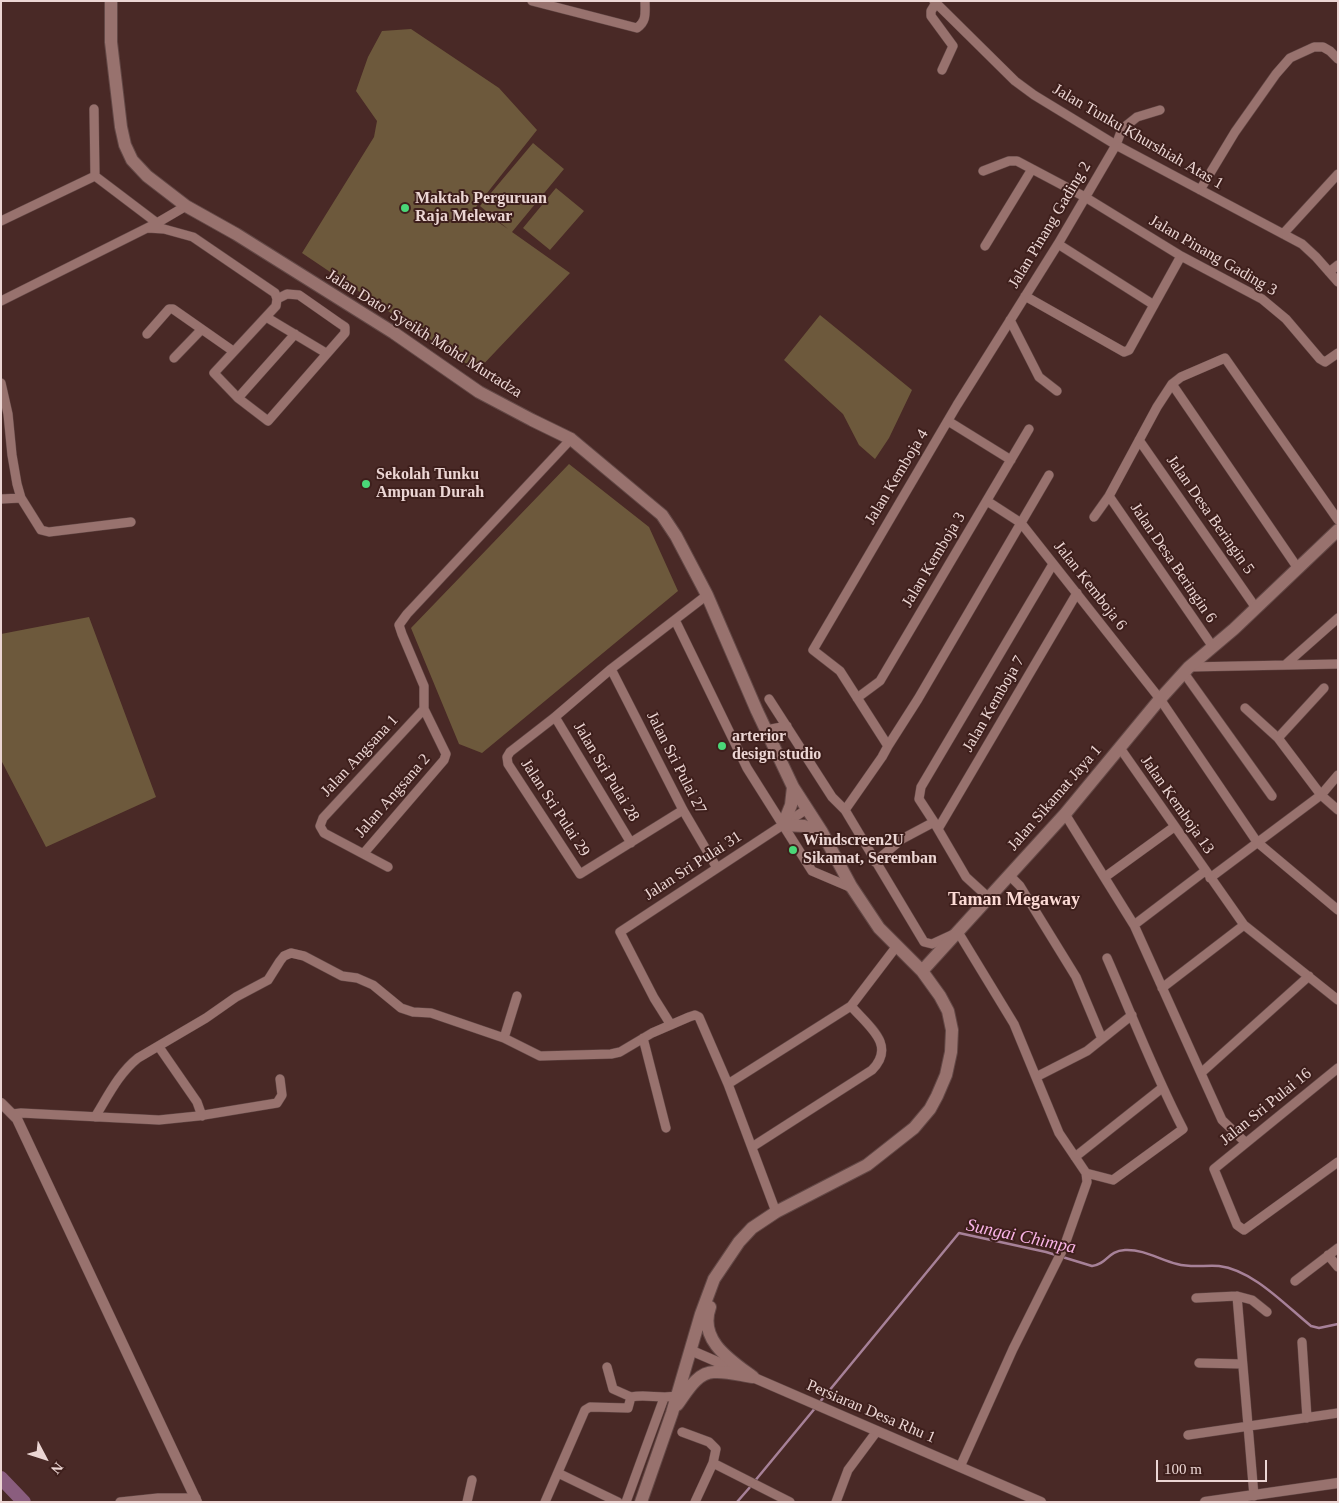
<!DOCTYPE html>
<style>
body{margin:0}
#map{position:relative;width:1339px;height:1503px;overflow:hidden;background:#492926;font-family:Georgia,serif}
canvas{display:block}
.frame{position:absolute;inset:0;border:2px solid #ecd6d4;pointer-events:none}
.north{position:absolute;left:20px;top:1433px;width:50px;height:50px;-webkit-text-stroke:4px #3e1f1c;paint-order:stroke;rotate:130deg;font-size:14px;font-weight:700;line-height:20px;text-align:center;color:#ecd6d4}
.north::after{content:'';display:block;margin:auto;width:18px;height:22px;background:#ecd6d4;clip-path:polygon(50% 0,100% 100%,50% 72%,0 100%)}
.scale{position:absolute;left:1156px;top:1460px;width:111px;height:22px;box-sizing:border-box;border:2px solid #ecd6d4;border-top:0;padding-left:6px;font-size:15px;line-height:18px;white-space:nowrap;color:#ecd6d4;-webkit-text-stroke:4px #3e1f1c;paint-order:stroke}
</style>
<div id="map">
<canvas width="1339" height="1503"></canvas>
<div class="frame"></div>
<div class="north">N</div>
<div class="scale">100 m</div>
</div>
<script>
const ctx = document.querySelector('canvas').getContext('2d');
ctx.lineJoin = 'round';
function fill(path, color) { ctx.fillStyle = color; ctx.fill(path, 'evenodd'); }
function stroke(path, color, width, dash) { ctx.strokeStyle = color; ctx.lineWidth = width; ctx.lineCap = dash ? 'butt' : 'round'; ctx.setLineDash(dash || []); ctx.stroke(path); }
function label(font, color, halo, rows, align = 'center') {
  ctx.font = font + ' Georgia,serif'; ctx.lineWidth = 4; ctx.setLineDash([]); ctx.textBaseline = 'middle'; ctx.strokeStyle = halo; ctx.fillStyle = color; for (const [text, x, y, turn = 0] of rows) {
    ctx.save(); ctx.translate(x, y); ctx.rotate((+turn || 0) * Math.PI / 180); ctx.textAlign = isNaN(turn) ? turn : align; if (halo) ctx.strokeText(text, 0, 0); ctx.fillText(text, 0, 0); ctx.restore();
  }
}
fill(new Path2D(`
 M411,29l88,59 38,42 -61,77 32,22 -28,-23 53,-63 31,26 -52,63 58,41 -93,98 -175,-118 72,-116 3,-16 -21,-30 12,-34 14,-26z
 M556,188l28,23 -34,39 -27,-22z
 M820,315l92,75 -23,48 -14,21 -16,-14 -16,-31 -59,-54z
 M569,464l80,63 29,64 -196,162 -23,-9 -48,-116z
 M89,617l67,180 -110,50 -45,-87v-126z`), '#6d593c');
stroke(new Path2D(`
 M819,1403l140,-170 87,19 46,14c16,-2 15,-15 33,-16 19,-1 35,10 52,14 14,4 27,1 42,2 34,4 66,39 92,60l8,2 19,-4
 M754,1482l62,-75
 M737,1502l14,-16`), '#a78198', 2.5);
stroke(new Path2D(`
 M1,1478l23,24`), '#8a5d7e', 14);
const minor = new Path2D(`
 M532,1l105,27c10,-7 8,-15 8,-27
 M934,1l81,80 19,14 82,50 186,99 14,13 22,25
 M936,3l-5,8v5l22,30 -11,24
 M94,109l1,67
 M983,171l26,-10h8l68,36 96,59 81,43 24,20 34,40 5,3 13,-9
 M1200,190l35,-58 41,-58 14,-16 24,-11h9l7,4 8,8
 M1,221l94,-45 62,47 29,-17
 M148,228l16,1 29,8 82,56 2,6
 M1283,234l55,-60
 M1058,244l96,61
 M985,246l47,-77
 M1329,272l9,-7
 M287,294l12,1 40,28 6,4v6l-77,88 -30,-23 -24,-25 62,-67 1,-7z
 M1025,296l99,56 5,-2 52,-94
 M1,301l156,-78
 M266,317l60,36
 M1010,320l29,57 18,14
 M147,334l22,-25h4l60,42
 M174,358l27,-28
 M1,383l7,31 4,41 5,29 4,14 20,32 8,2 82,-10
 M1172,384l125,183
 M238,398l57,-64
 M948,421l63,39
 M1139,440l117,168
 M1109,496l104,151
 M1,499l20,-1
 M987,501l34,22 139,176 97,143 81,68
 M1094,517l15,-21 48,-89 15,-23 9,-7 44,-19 113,162
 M675,620l72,148 65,103 40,17
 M1285,665l53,-47
 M1189,667l149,-3
 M611,669l72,141 34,58
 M1184,673l88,123
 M857,698l23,-17 149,-252
 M769,699l63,98 13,13 79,132 8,2 26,-12 56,92 45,109 27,40 1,9 -23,65 -51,102 -53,118
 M1245,708l33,30 43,57 17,15
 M555,717l76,126
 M766,730l21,-4
 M1278,738l46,-50
 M888,746l30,-47 131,-224
 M1120,748l124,177 94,75
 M683,810l-103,64 -72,-110 -1,-7 3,-5 45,-35 56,-48 96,-74
 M845,810l37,-53 6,-11 -48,-75 -27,-21 144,-245 101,-161 58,-99 6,-16 15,-12 23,-7
 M1065,814l69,111 88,195 23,22
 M935,824l31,53 23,21
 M938,829l139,-236
 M364,853l80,-93 2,-6 -22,-45v-23l-22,-52 -3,-9 8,-11 164,-175
 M875,862l27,-23 32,-17 -15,-23 2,-12 132,-223
 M388,867l-64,-34 -4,-7 3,-8 101,-109
 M1009,875l11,11 56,91 26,62
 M1105,877l69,-50
 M1210,878l111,-83 17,-20
 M1134,925l71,-54
 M1162,988l82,-63
 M671,1025l-17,-27 -34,-66 187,-123
 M504,1038l13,-42
 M643,1038l23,90
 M159,1047l38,55 5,14
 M1338,1068l-124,101 23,56 7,5 94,-68
 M1201,1073l108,-97
 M1036,1077l51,-26 45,-36
 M728,1084l123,-78 45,-59
 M12,1114l9,-1 138,7 39,-4 79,-13 5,-8 -2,-16
 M95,1117c13,-21 24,-44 43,-59l68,-40 30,-21 32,-17 12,-19 4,-5 7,-3 13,3 38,20 15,2 16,7 28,23 12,4 18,1 73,25 36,18 71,-2 9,-2 32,-19 37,-16 6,-2 4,2 29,67 48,128
 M752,1147l120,-77c25,-25 -4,-44 -21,-64
 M1075,1157l87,-69
 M1086,1173l27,7 70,-51c-29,-56 -51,-114 -76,-171
 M1328,1255l10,12
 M1295,1281l43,-33
 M1237,1296l17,200
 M1196,1298l41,-2 15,4 15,12
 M1302,1342l5,76
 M1199,1363l43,1
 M607,1367l6,22 18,8
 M682,1432l27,10 7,7 -3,14 -18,39
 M1188,1435l150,-22
 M713,1463l77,39
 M558,1473l60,29
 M120,1502l38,-4h38
 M467,1502l5,-22
 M545,1502l40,-92 5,-3 38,1 3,-11c15,-3 30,2 46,-1
 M626,1502l38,-104
 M836,1502l12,-32 29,-39`);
const tertiary = new Path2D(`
 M1,1103l16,16 180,383
 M690,1350l351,152
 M1205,1502l133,-19`);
const secondary = new Path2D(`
 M111,1v41l10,85 4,18 7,15 15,16 39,30 50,28 158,99 85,59 53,28 39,19 91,76 14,21 31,59 50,116 36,76 29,45 29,54 28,42 43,43 18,25 8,15 4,19 -1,22 -5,23 -9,21 -7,13 -16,19 -47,37 -91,47 -24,16 -13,14 -25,37 -13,35 -29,99 -31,89
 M793,787l-2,18 -8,20 21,1 20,14
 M922,971l143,-157 95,-115 29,-32 45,-38 104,-99
 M710,1307c-12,33 20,53 43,70
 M677,1405c9,-12 20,-33 37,-33 12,-1 26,3 39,5`);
stroke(minor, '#634846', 10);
stroke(tertiary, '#634846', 11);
stroke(secondary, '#634846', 14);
stroke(minor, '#98726e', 9);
stroke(tertiary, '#98726e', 10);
stroke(secondary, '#98726e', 12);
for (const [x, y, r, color] of [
 [405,208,5,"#4ad778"],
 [366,484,5,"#4ad778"],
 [722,746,5,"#4ad778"],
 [793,850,5,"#4ad778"]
]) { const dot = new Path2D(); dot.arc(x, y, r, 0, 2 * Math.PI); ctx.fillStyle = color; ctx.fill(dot); stroke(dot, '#3e1f1c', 2); }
label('16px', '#ecd6d4', '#3e1f1c', [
 ["Jalan Tunku Khurshiah Atas 1",1138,137,30],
 ["Jalan Pinang Gading 2",1050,225,-59],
 ["Jalan Pinang Gading 3",1213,256,30],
 ["Jalan Dato' Syeikh Mohd Murtadza",424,334,32],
 ["Jalan Kemboja 4",897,477,-59],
 ["Jalan Desa Beringin 5",1210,515,55],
 ["Jalan Kemboja 3",934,560,-59],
 ["Jalan Desa Beringin 6",1173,563,56],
 ["Jalan Kemboja 6",1090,586,52],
 ["Jalan Kemboja 7",994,704,-60],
 ["Jalan Angsana 1",360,756,-47],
 ["Jalan Sri Pulai 27",676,763,63],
 ["Jalan Sri Pulai 28",606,772,59],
 ["Jalan Angsana 2",393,796,-49],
 ["Jalan Sikamat Jaya 1",1055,798,-49],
 ["Jalan Kemboja 13",1177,805,55],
 ["Jalan Sri Pulai 29",555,808,57],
 ["Jalan Sri Pulai 31",693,866,-33],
 ["Jalan Sri Pulai 16",1266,1107,-39],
 ["Persiaran Desa Rhu 1",871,1412,23]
]);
label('bold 16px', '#ecd6d4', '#3e1f1c', [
 ["Maktab Perguruan",415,199],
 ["Raja Melewar",415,217],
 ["Sekolah Tunku",376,475],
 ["Ampuan Durah",376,493],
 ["arterior",732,737],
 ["design studio",732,755],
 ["Windscreen2U",803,841],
 ["Sikamat, Seremban",803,859]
], 'left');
label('bold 18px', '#fcdad5', '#3e1f1c', [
 ["Taman Megaway",1014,900]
]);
label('italic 18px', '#fab4e7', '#3e1f1c', [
 ["Sungai Chimpa",1021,1237,12]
]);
</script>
